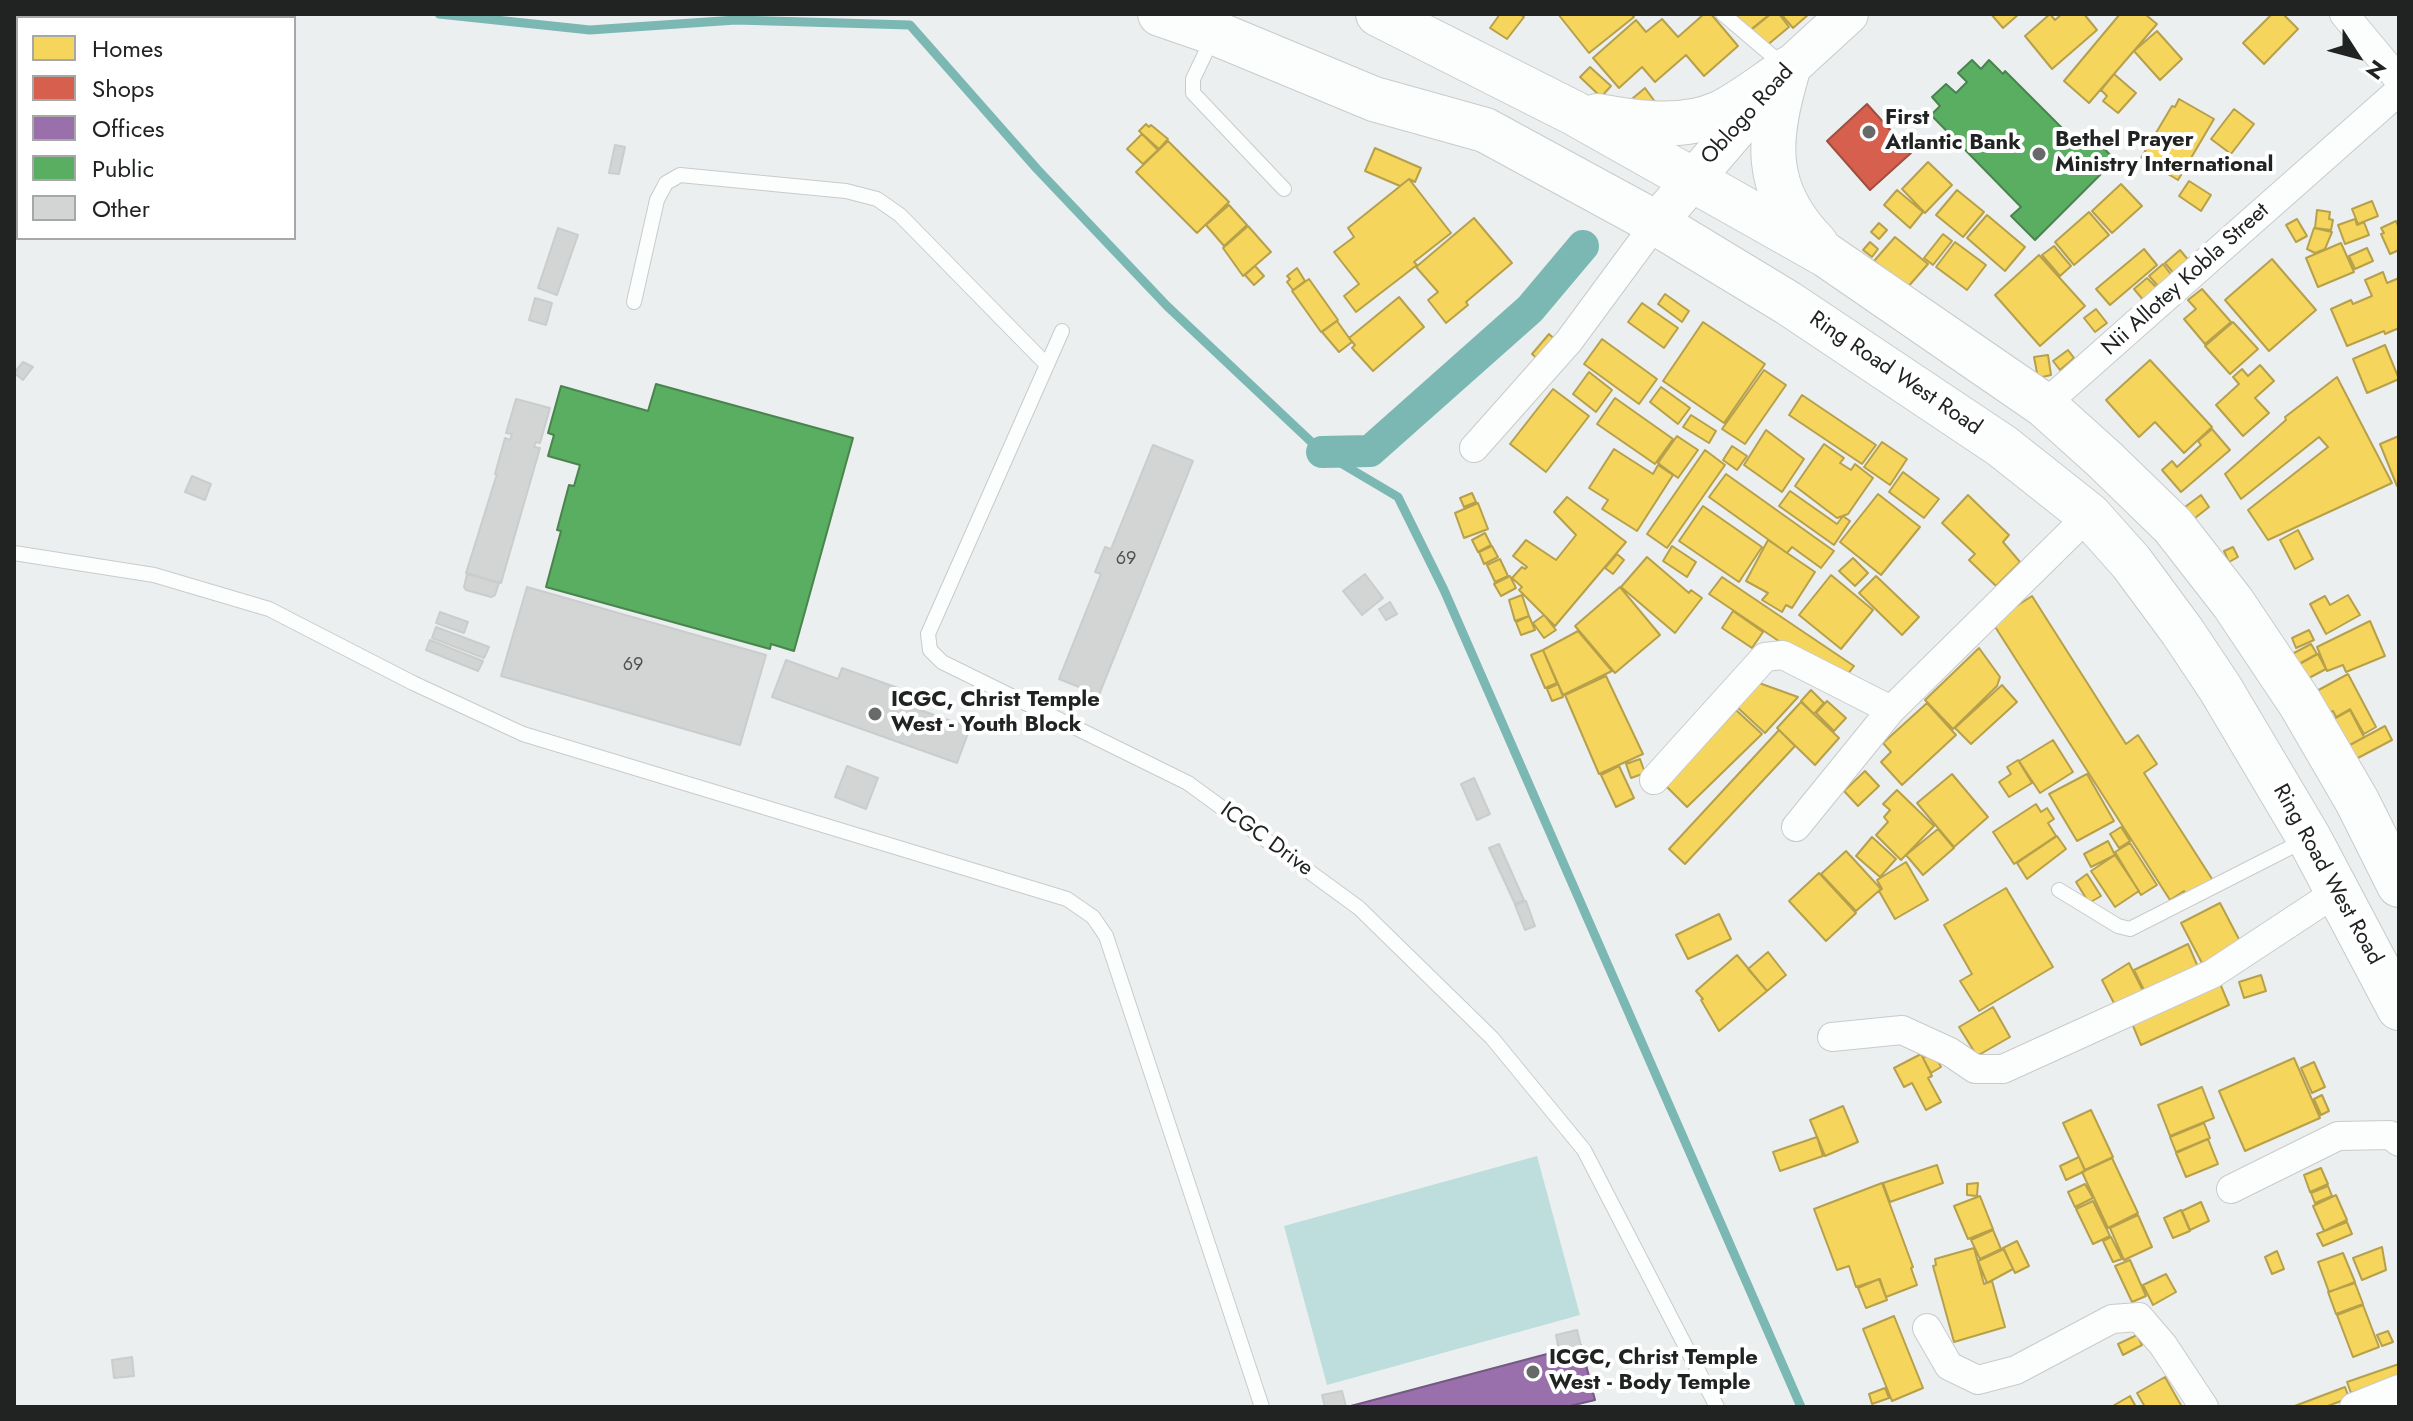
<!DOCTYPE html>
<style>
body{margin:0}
#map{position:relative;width:2413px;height:1421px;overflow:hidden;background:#ecefef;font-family:Jost,sans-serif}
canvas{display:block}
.frame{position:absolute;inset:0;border:16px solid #212323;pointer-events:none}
.legend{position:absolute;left:16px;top:16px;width:280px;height:224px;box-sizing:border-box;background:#fff;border:2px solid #a6a7a7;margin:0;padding:10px 14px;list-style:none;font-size:24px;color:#212323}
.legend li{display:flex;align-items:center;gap:16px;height:40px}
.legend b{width:40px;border:2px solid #a6a7a7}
.north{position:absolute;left:2317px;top:16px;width:80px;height:80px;-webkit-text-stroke:6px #fff;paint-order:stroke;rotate:126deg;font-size:22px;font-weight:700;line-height:32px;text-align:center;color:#212323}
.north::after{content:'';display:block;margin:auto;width:28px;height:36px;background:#212323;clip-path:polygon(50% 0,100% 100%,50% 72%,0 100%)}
</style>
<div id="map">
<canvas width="2413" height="1421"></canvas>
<div class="frame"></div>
<ul class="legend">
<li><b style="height:22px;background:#f6d55c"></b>Homes</li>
<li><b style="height:22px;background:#d6604d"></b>Shops</li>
<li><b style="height:22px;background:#9970ab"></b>Offices</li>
<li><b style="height:22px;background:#5aae61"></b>Public</li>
<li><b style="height:22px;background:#d3d5d5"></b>Other</li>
</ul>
<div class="north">N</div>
</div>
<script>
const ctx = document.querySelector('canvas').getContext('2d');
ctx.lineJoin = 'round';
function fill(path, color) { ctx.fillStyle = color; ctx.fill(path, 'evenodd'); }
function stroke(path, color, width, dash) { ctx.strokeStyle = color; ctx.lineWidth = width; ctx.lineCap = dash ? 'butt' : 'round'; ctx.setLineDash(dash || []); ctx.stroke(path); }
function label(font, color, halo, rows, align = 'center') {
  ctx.font = font + ' Jost,sans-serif'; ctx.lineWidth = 8; ctx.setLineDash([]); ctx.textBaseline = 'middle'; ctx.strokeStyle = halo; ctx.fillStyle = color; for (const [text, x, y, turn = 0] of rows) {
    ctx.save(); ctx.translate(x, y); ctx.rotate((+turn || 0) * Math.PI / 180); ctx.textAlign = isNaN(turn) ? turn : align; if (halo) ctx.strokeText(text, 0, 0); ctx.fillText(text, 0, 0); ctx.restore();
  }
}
fill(new Path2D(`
 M1537,1156l43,159 -253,70 -43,-159z`), '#bddedc');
const homes = new Path2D(`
 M1500,14h20l4,3 -17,22 -17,-11z
 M1558,14h73l3,3 -45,36z
 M1704,14h7l27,32 -34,30 -18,-21 -31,27 -13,-15 -23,21 -26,-30 43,-38 10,12 16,-13 16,18z
 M1735,14h35l-21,17z
 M1771,14h8l10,13 -24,20 -14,-17z
 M1781,14h28l-16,14z
 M1991,14h28l-16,14z
 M2050,14l5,6 7,-6h22l13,16 -45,39 -27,-33z
 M2120,14l26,1 11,9 -68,79 -25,-22z
 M2272,14h11l15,15 -34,35 -21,-21z
 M2157,31l25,28 -22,21 -26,-29z
 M1590,67l21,19 -10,11 -21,-20z
 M2114,74l22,19 -18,20 -15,-12 4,-5 -6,-6z
 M1645,88l13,18 -13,9 -12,-17z
 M2179,99l35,20 -36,61 -37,-22 31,-52 3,1z
 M2234,109l20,15 -23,30 -20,-15z
 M1146,124l3,3 2,-2 17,14 -9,10 -20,-18z
 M1142,134l16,16 -15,14 -16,-15z
 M1168,141l61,61 -32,31 -61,-61z
 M1375,148l46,20 -6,14 -6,-3 -9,7 -35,-15z
 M1928,162l24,23 -27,28 -23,-24z
 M1409,179l42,54 -37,29 3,3 -61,47 -12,-16 15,-12 -25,-32 20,-15 -6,-9z
 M2189,181l22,14 -10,16 -22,-15z
 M2121,184l21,22 -30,27 -20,-22z
 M1897,190l26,22 -13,16 -26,-23z
 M1957,190l27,22 -21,25 -27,-22z
 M2372,201l6,15 -20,8 -6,-15z
 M1229,205l18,20 -23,21 -18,-21z
 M2317,210l13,2 -1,7 4,1 -2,10 -16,-2z
 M2089,212l20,23 -35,30 -19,-23z
 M1987,215l38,32 -20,24 -38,-33z
 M1474,218l38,45 -46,39 2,3 -22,18 -18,-23 10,-8 -22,-25z
 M2297,219l10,17 -11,6 -10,-17z
 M2355,219l2,6 7,-3 5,13 -24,9 -7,-19z
 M2396,221l3,7v22l-9,4 -9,-20 3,-1 -3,-5z
 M1879,223l8,7 -8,9 -8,-7z
 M1248,226l23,26 -28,24 -20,-28z
 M2314,228l18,4 -7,17 -10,4 -8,-4z
 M1943,234l9,7 -19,24 -9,-7z
 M1895,237l33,27 -21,24 -33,-27z
 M1870,242l8,7 -6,8 -9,-7z
 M1955,242l31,23 -19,25 -31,-23z
 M2341,243l13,29 -36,15 -12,-29z
 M2054,246l17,20 -11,10 -18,-21z
 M2367,248l6,13 -18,8 -6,-13z
 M2144,249l13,16 -47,40 -14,-16z
 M2180,250l10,12 -15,13 -10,-12z
 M2039,255l46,51 -45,40 -45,-51z
 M2272,259l44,51 -47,41 -44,-51z
 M2163,264l10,13 -14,10 -10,-11z
 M1255,266l9,10 -10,9 -9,-10z
 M1297,268l8,13 -12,9 -6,-8 3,-3 -3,-3z
 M2383,272l4,11 12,-5v50l-14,6 -1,-3 -37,15 -16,-37 20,-9 2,4 19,-8 -7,-16z
 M2147,278l11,11 -14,12 -10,-12z
 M1309,279l29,41 -17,12 -29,-41z
 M2202,289l29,33 -26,22 -21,-25 12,-10 -8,-9z
 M1665,294l24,17 -7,11 -24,-18z
 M1399,297l25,30 -51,44 -21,-23 3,-3 -6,-7z
 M1642,303l36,25 -14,20 -36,-26z
 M2096,309l11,14 -12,9 -11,-14z
 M1337,321l15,21 -13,10 -17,-20z
 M1703,322l62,42 -41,59 -61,-42z
 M2233,322l25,27 -28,25 -25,-28z
 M1549,334l12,11 -17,20 -12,-11z
 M1602,339l55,40 -18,25 -55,-40z
 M2385,345l14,34 -32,14 -14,-34z
 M2068,350l6,8 -14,12 -7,-9z
 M2048,355l3,20 -13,3 -4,-21z
 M2150,360l62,67 -28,26 -29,-31 -16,15 -33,-37z
 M2260,365l14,16 -19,17 14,15 -26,23 -27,-31 23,-21 -6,-7 9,-8 6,7z
 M1764,370l22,15 -41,59 -23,-15z
 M1589,372l23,18 -16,22 -23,-18z
 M2337,377l55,106 -124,57 -20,-30 80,-63 -9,-10 -78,62 -16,-25 61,-54 -1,-3z
 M1661,387l29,21 -12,16 -28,-22z
 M1553,389l36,27 -43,56 -36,-28z
 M1802,395l74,50 -14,19 -73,-49z
 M1615,398l58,41 -18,25 -58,-40z
 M1691,415l25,16 -7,12 -26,-16z
 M2212,429l18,21 -49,42 -19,-22 10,-9 5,6 24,-22 -3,-4z
 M1766,430l38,29 -22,33 -38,-27z
 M1677,436l21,14 -20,28 -20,-15z
 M2399,436v49l-2,1 -17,-42z
 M1882,442l25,17 -17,26 -26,-18z
 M1824,444l20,14 -4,5 11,7 4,-6 18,14 -25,36 -11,4 -42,-32z
 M1732,446l15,10 -10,14 -14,-10z
 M1614,449l39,25 5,-9 15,10 -36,56 -35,-22 6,-9 -19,-12z
 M1705,450l20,15 -58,83 -20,-14z
 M1903,472l36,27 -15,19 -35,-26z
 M1726,474l108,77 -13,17 -29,-21 -5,6 -78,-56z
 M1790,491l47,33 6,-8 7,5 -16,24 -55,-39z
 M1472,493l4,9 -12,5 -4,-9z
 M1878,494l42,33 -39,48 -41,-33z
 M1968,495l41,40 -6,7 17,20 -24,24 -27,-26 6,-6 -33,-31z
 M2201,495l8,12 -19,15 -9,-12z
 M1567,497l59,45 -71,84 -36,-36 3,-3 -10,-9 10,-11 3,2 2,-2 -14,-11 13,-16 30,20 20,-25 -22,-23z
 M1478,503l10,26 -24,9 -9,-25z
 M1703,506l59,41 -23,35 -60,-41z
 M2298,530l15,29 -18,10 -15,-29z
 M1485,533l6,12 -13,7 -6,-12z
 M1768,540l47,32 -23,36 -6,-3 -4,7 -20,-12 6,-7 -22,-12z
 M1492,546l6,11 -14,7 -5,-12z
 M1672,546l24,16 -9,15 -24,-16z
 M2233,547l5,10 -9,5 -5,-11z
 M1617,554l7,6 -11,14 -8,-6z
 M1647,557l42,36 2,-3 11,8 -27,35 -54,-46z
 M1853,558l15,15 -13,13 -16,-15z
 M1500,559l8,17 -13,6 -8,-17z
 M1831,575l42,35 -32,39 -42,-34z
 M1510,576l6,12 -15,8 -7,-12z
 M1876,576l43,41 -17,18 -43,-42z
 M1722,577l132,89 -13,17 -132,-89z
 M1620,587l40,48 -45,38 -40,-47z
 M1522,595l7,21 -14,5 -6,-21z
 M2348,595l12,20 -34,19 -16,-30 15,-8 5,9z
 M2032,596l94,148 12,-9 19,29 -13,9 70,109 -26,16 -4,-7 -14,9 -178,-278z
 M1733,611l30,21 -11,16 -30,-20z
 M1544,615l12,15 -12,8 -11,-15z
 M1529,616l6,14 -14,5 -5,-13z
 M2370,621l15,35 -39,16 -3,-7 -16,6 -10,-24z
 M2309,630l5,10 -18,8 -4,-10z
 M1578,631l34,40 -49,24 -20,-45z
 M2311,644l6,10 -20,11 -5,-11z
 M1979,648l21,29 -3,9 -44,43 -28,-29z
 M1543,650l14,33 -12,5 -14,-33z
 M2318,654l8,15 -19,10 -7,-15z
 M2348,674l28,53 -12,7 -14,-25 -14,8 -3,-6 -8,4 -12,-22z
 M1606,676l37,78 -44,20 -34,-79z
 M1759,683l39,14 -33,36 -28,-26z
 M1558,684l5,13 -11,4 -5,-12z
 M2002,685l15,17 -46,42 -16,-16z
 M1811,690l13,13 -10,11 -13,-13z
 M1827,701l19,17 -12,13 -18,-18z
 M1801,702l38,36 -24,27 -38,-37z
 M1927,703l29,32 -54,50 -21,-23 10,-10 -8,-9z
 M1736,710l26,24 -75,73 -21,-21z
 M2350,710l14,27 -19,11 -15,-27z
 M2385,726l7,14 -36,19 -8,-13z
 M1779,730l16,16 -110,118 -16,-15z
 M2053,740l20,32 -33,21 -21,-32z
 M1640,759l5,14 -14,5 -5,-14z
 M2018,760l14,23 -23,14 -10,-15 12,-8 -4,-7z
 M1619,766l15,32 -18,9 -15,-32z
 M1865,771l14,15 -21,20 -14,-15z
 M1952,774l36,43 -34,30 -37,-44z
 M2087,774l27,47 -37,20 -28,-47z
 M1897,790l37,36 -33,34 -25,-25 12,-13 -4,-5 6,-7 -7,-6z
 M2036,804l5,8 6,-4 7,11 -6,4 8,13 -42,28 -21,-32z
 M2121,827l9,14 -11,7 -9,-14z
 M1938,829l16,19 -31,27 -17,-20z
 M2057,836l9,13 -39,30 -10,-16z
 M1872,837l24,22 -16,18 -24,-21z
 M2108,841l7,14 -24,12 -7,-13z
 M2130,843l27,42 -16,10 -26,-43z
 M1846,851l35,38 -25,22 -35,-37z
 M2115,855l24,36 -24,16 -24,-36z
 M1906,862l22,38 -33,19 -16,-28 3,-2 -5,-9z
 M1819,873l37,40 -30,28 -37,-40z
 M2087,874l14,22 -12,7 -13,-21z
 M2006,888l47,79 -74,44 -19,-30 12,-7 -28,-49z
 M2220,903l22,42 -39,20 -22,-42z
 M1719,914l12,25 -43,20 -12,-24z
 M2188,944l10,23 -53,25 -11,-22z
 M1768,952l18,23 -19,16 -19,-22z
 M1737,955l30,36 -48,40 -18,-31 2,-1 -7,-8z
 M2129,963l15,30 -28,14 -14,-27z
 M2261,975l5,16 -22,7 -5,-16z
 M2219,981l10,24 -88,40 -10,-24z
 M1993,1007l17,30 -33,19 -18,-29z
 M1933,1052l8,15 -10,6 -8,-15z
 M1921,1054l11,22 -4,2 13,24 -15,8 -14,-27 -8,4 -10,-19z
 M2294,1058l26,60 -75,33 -26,-60z
 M2314,1062l11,25 -13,6 -11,-25z
 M2202,1087l12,31 -44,18 -12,-31z
 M2322,1095l7,16 -8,4 -7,-16z
 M1843,1106l15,36 -33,14 -15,-36z
 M2091,1110l22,47 -28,13 -22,-47z
 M2204,1123l6,15 -34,14 -6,-15z
 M1817,1137l6,19 -43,15 -7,-19z
 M2208,1139l10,25 -32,13 -10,-24z
 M2079,1157l6,14 -19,9 -6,-14z
 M2112,1158l26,55 -30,15 -26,-56z
 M1937,1165l6,18 -53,19 -7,-19z
 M2321,1168l7,16 -18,8 -6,-17z
 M1882,1183l31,84 -2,1 6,17 -31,12 -6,-18 -24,8 -7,-21 -12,4 -23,-61z
 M1978,1183l-1,13 -10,-1v-11z
 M2085,1184l8,14 -18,9 -7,-15z
 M2328,1186l4,10 -17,7 -4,-10z
 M2336,1195l11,25 -23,11 -11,-25z
 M1980,1196l13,33 -25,10 -14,-33z
 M2093,1201l17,35 -17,8 -17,-35z
 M2201,1202l8,19 -19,9 -8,-19z
 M2181,1210l9,21 -17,7 -9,-20z
 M2138,1215l14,32 -28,13 -14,-32z
 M2347,1222l5,12 -29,12 -6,-12z
 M1993,1230l8,19 -21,10 -9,-19z
 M2111,1237l11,22 -9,3 -10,-21z
 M2017,1241l12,25 -14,7 -12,-25z
 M2382,1247l4,23 -24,10 -9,-22z
 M1974,1248l10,36 8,-3 13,46 -51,15 -21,-76 3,-1 -1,-6z
 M2004,1249l9,20 -26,14 -9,-22z
 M2277,1251l7,18 -12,5 -7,-17z
 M2343,1253l12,29 -26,10 -11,-30z
 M2130,1260l16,36 -14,6 -17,-36z
 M2166,1274l10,18 -23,13 -10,-20z
 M1879,1279l8,21 -21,8 -8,-20z
 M2355,1283l8,21 -27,10 -8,-22z
 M2363,1305l16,42 -26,10 -16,-42z
 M1894,1316l29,72 -31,13 -29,-72z
 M2388,1331l5,11 -11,4 -5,-11z
 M2137,1335l5,10 -19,10 -5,-11z
 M2399,1364v13l-48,16 -4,-11z
 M2165,1377l17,30h-37l-8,-14z
 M2345,1387l4,11 -24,9h-33z
 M1885,1388l4,10 -17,6 -3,-10z
 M2130,1396l6,11h-25z`);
fill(homes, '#f6d55c');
stroke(homes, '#b6a04b', 2);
const shops = new Path2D(`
 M1867,104l44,49 -41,37 -43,-49z`);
fill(shops, '#d6604d');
stroke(shops, '#a04e40', 2);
const offices = new Path2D(`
 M1581,1345l14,55 -29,7h-219z`);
fill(offices, '#9970ab');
stroke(offices, '#755982', 2);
const public = new Path2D(`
 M1972,60l9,9 8,-9 14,14 2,-3 77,77 11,-11 22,23 -80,80 -24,-24 10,-9 -90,-92 9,-9 -8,-9 14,-13 10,9 11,-11 -9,-9z
 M656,384l197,54 -59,213 -23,-7 -1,5 -224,-62 15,-56 -4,-1 12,-45 5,1 6,-21 -32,-9 6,-21 -6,-2 13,-47 87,25z`);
fill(public, '#5aae61');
stroke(public, '#49844e', 2);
stroke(new Path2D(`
 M439,14l151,16 146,-10 174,5 127,144 130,137 155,146 76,45 46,93 357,817`), '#7bb8b4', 9);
stroke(new Path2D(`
 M1322,452l48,-1 160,-142 53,-63`), '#7bb8b4', 32);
const building = new Path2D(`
 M615,145l10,2 -6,27 -10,-1z
 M558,228l20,7 -21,60 -19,-7z
 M535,298l17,5 -6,22 -17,-5z
 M23,362l10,5 -10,13 -9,-7z
 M516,399l34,9 -10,35 -4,-1 -2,5 6,1 -39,135 -35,-10 31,-99h-2l10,-36 5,2 2,-6 -6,-1z
 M1153,445l40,16 -94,234 -40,-16 42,-105 -6,-2 10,-25 6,2z
 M192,476l19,8 -6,16 -20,-8z
 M467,574l32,9 -4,12 -4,2 -25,-7 -2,-3z
 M1365,574l18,24 -21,17 -19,-24z
 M527,587l239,68 -26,90 -239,-69z
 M1390,602l7,12 -11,6 -7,-11z
 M440,612l28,10 -4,11 -28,-10z
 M436,627l53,20 -5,11 -52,-20z
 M430,640l53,21 -5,10 -52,-21z
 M786,660l52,19 4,-11 56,20 -5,12 77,28 -13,35 -185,-66z
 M847,766l31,12 -12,31 -31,-12z
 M1474,778l16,36 -13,6 -16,-36z
 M1499,844l25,56 -9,4 -26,-56z
 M1526,901l9,25 -10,4 -10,-25z
 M1577,1330l4,16 -22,5 -3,-16z
 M132,1357l2,19 -20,2 -2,-18z
 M1342,1391l4,16h-21l-3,-12z`);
fill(building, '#d3d5d5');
stroke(building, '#cacdcd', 2);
const service = new Path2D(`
 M1723,14l60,51
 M1213,37l-20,42v14l91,96
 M634,302l23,-102 9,-17 14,-8 166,16 31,8 23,16 147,150
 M1062,331l-134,303 2,16 12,12 246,121 171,125 133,130 92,112 133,257
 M14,553l140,22 115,34 144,74 110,51 544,165 26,18 13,19 156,471
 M2059,890l59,36 12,3 175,-89`);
const minor = new Path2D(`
 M2344,14l55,66
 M2044,405l355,-314
 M1474,448l95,-107 87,-118
 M1654,780l111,-123 18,-2 108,55
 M1796,827l95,-117 198,-195
 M1832,1037l70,-7 48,22 25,17h28l209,-95 126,-83
 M2231,1189l107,-53 52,-1 9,7
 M1927,1328l22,38 29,14 38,-10 96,-51 27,-2 24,28 41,62
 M2354,1407l45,-18`);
const secondary = new Path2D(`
 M1656,223l132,-154 60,-55`);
const primary = new Path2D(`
 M1160,14l55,19 159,66 111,31 171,93 132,80 214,143 87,69 42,47 51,69 38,57 89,150 90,170
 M1378,14l196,99 252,142 218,150 60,54 69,67 60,77 67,100 57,98 42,84
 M1788,69c-20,69 -27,119 28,175
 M1597,116c40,7 85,14 123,-3 23,-11 46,-30 68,-44`);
stroke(service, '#c9cbcb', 16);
stroke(minor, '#c9cbcb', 30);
stroke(secondary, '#c9cbcb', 42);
stroke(primary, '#c9cbcb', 46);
stroke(service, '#fcfdfd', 14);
stroke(minor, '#fcfdfd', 28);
stroke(secondary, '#fcfdfd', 40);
stroke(primary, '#fcfdfd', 44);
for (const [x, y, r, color] of [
 [1869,132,8,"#686a6a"],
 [2039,154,8,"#686a6a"],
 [875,714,8,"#686a6a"],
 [1533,1372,8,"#686a6a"]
]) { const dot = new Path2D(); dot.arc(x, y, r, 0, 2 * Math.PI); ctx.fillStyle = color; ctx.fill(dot); stroke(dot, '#fff', 3); }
label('18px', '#4e5050', null, [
 ["69",1126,560],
 ["69",633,666]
]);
label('22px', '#212323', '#fff', [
 ["Oblogo Road",1748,115,-48],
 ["Nii Allotey Kobla Street",2186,280,-42],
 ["Ring Road West Road",1895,374,34],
 ["ICGC Drive",1266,840,36],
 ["Ring Road West Road",2327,875,61]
]);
label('bold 22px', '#212323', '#fff', [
 ["First",1885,119],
 ["Atlantic Bank",1885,144],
 ["Bethel Prayer",2055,141],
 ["Ministry International",2055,166],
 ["ICGC, Christ Temple",891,701],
 ["West - Youth Block",891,726],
 ["ICGC, Christ Temple",1549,1359],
 ["West - Body Temple",1549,1384]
], 'left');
</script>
